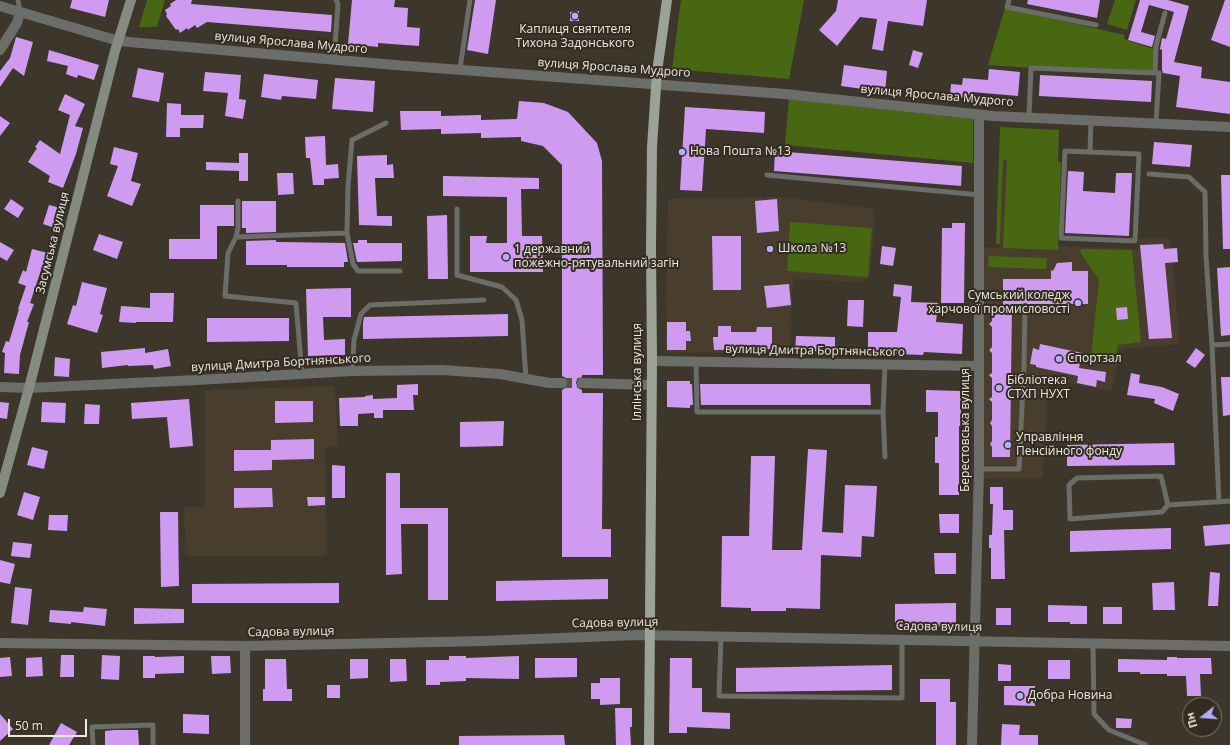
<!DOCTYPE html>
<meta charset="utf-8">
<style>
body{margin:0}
#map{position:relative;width:1230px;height:745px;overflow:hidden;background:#3d362b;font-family:"Open Sans",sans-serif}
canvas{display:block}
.north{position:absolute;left:1182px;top:697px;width:40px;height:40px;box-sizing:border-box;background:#332c21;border:1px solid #7d786e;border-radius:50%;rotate:253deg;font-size:11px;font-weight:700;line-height:16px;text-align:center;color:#ede9e1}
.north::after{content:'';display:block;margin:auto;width:14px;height:18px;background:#afaefa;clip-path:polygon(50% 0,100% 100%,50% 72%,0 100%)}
.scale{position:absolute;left:8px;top:719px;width:79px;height:18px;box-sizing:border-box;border:2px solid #ede9e1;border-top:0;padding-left:5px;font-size:12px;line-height:14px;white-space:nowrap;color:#ede9e1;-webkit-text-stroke:3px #332c21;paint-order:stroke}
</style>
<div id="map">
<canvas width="1230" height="745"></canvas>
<div class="north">Пн</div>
<div class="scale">50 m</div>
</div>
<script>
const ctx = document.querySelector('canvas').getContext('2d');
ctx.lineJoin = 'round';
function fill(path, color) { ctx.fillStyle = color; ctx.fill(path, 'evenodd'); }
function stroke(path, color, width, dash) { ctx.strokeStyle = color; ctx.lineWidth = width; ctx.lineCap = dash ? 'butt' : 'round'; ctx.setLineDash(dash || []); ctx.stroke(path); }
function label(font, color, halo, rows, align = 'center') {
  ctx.font = font + ' "Open Sans",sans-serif'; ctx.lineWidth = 4; ctx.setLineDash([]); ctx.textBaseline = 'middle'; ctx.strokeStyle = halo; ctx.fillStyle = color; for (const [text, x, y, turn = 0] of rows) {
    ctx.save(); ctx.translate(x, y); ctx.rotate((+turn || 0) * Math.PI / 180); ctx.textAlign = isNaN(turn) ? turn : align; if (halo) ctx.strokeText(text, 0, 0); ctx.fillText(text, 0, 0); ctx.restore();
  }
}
fill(new Path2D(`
 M1003,160l58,2 -3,84 80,3 1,-11h31l10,106 -60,5 -8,42 -64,-12 -5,99 -64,1 1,-232 20,1z
 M780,197l92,11 3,14 -5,55 -9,5 -68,-3 -3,73 -125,1 3,-154z
 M335,386l3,59 -13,4 2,107h-142l-1,-49h21v-117z`), '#493e2d');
fill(new Path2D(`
 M147,0h18l-8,27h-18z
 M681,0h123l-15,79 -117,-10z
 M1115,0h21l-9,30 -20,-6z
 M1005,8l120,27 -1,4 32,11 -1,23 -124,-5 -43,-3z
 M789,99l184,20v44l-188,-18z
 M1000,127l59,3 -1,32h3l-3,88 -55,-2 4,-88h-4l-3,84h-4z
 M790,222l82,6 -4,49 -81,-6z
 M1081,249l51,1 9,92 -23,3 -3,16 -24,-4 8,-77 -19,-28z
 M989,256l58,2 -1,11 -58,-2z`), '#476712');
fill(new Path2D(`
 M72,0h37l-4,17 -35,-9z
 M176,0h16l-1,4 141,11 -1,17 -124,-10 -10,6 -2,-3 -7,5 -1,-2 -7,5 -2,-4 -2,1 -10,-14 1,-2 -2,-4 6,-4 -1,-2z
 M352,0h43l-1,7 14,1 -1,19 13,1 -1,18 -41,-3v4l-30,-3z
 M475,0h21l-8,54 -21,-4z
 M838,0h89l-4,26 -35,-5 -5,30 -11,-2 5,-30 -17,-2 -23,29 -18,-16 17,-19z
 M1028,0h72l-3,18 -70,-14z
 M1140,0h28l21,6 -15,56 28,5 -1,11 29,4v32l-54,-7 4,-31 -17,-3 -1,-3v-20l-2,-1 2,-11 4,1 8,-27 -25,-7 -8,27 14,4 -3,11 -24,-7z
 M1225,0h5v47l-19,-7z
 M579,11v10h-9v-9z
 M16,37l17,5 -9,34 -11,-8 -13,19v-16l10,-13z
 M49,50l50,15 -5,15 -16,-5 -1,3 -11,-4 2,-8 -21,-5z
 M913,50l10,3 -5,15 -9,-3z
 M844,65l43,6 -2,21 -44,-6z
 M138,68l26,5 -5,29 -27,-5z
 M989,69l31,3 -2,24 -46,-4v6l-22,-1 1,-13 11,1 1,-7 25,2z
 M205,72l36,3 -2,24 7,1 -3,19 -18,-3 3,-23 -25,-2z
 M264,74l54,6 -2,19 -34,-3 -1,4 -20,-3z
 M1040,75l112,6 -1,21 -112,-6z
 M335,78l40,3 -2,31 -41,-3z
 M65,94l20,10 -10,22 8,2 -7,26 -13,34 -15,-6 2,-6 -22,-14 9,-14 -2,-1 5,-7 20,14 10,-39 -12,-5z
 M519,101l25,2 24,9 29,31 5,18 1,214h-21v2l-5,2 -1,4 2,5 4,2v3h21l-1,136h9v28h-49v-167l5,-3 1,-4 -2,-5 -4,-2v-211l-19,-19 -22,-5v-4l-40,1v-5l-40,1v-5l-40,1 -1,-19h41v5l40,-1v5l36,-1z
 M167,103l14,1v11h23l-1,13h-23v9h-14z
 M685,107l80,5 -1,21 -58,-4 -4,62 -22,-1z
 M0,116l10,7 -10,13z
 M325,136l1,29 12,-1 1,14 -15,1v6h-11l-3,-27h-4l-1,-21z
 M1154,142l38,3 -2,22 -38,-3z
 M114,147l24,6 -7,28 10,3 -9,22 -25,-10 11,-30 -8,-2z
 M775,151l187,15 -1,20 -187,-15z
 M239,153h9v28h-9v-10l-33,-1v-8l33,1z
 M387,155v10l6,-1 1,14h-19l2,38h15v10l-33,-1 -2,-69z
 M1068,171l16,1 -1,19 32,2 1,-20h16l-3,63 -64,-3z
 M277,173h16l1,21 -16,1z
 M1221,175h9v74h-7z
 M443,176l96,2v11h-18l1,47h20l1,36h-73v-36h17l-1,7h21v-46l-64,-1z
 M11,199l13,9 -6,10 -14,-9z
 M777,199l2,32 -22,2 -2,-32z
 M242,201h34v31l-30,1v-5h-4z
 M49,205l12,3 -6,20 -12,-4z
 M200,205h34v21h-17v33h-48v-20h31z
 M447,215l1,64h-20l-1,-63z
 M952,223h13l-1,80h-23l1,-75h10z
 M99,234l24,8 -6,17 -24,-9z
 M712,236h29v54h-28z
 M276,240v2h4l65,1 3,19h-4v5h-57v-2h-41v-24z
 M358,240h9v3h35v18l-45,1 -4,-19h5z
 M0,242l14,8 -7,11 -7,-4z
 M1163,244l1,5 13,-1 1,14 -13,1 7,75 -23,1 -9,-94z
 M882,246l14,2 -3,18 -13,-2z
 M32,249l16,4 -3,12 -2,-1 -13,39 4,1 -7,18h2l-9,33 -1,19 -15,-1 1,-20 -3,-1 4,-11 3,1 10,-33h-1l8,-23 -8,-3 5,-13 3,2z
 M1072,262v9h16v33h-60l-3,-1 -3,1h-10l-2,153h-18v-10l-2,-3 2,-3v-15l-2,-3 2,-3v-18l-3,-3 3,-2v-19l-3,-3 3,-2v-20l-3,-3 3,-3v-20l-3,-3 3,-3v-13h11v-29h48v-9l2,1 4,-8z
 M1230,267v68l-9,1 -4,-68z
 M82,282l25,6 -7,26 3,1 -6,18 -30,-9 6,-19 3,1z
 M789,284l2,21 -24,3 -3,-22z
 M894,284l18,2 -1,16 27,1 -2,19 27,2 -1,30 -38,-2 -1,3 -55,-2v-21h29l4,-35 -8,-1z
 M351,288v29h-28l1,23 21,-1v16l-37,1 -2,-67z
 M150,293h24l-1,29h-37v1l-17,-1 2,-16 29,2z
 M848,300h16l-1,27 -16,-1z
 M1127,307l1,12 -11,1 -1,-12z
 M508,314v22l-145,3v-16l1,-6z
 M207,318h82v23l-82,1z
 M667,322h19v9h4l1,10h-5v9h-19z
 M718,326h13v6h25l1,-5h15v22l-58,1 -1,-13h5z
 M796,336l39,1v15l-24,-1v3l-16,-1z
 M1040,344l42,9 -3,15 27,4 -1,10 -8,-2 -1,7 -19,-4 1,-7 -42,-9v-2l-6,-1 3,-16 6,2z
 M145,348v5l23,-4 3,17 -17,3 -1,-4 -25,1v-1l-26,3 -1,-16z
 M1196,348l9,7 -10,13 -9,-6z
 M55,357l15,2 -1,18 -15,-1z
 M1131,373l9,2 -1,8 23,4 17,7 -6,17 -19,-8 1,-4 -28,-4z
 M1221,377h9v38l-7,1z
 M667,381h23v3h2l1,21h-3v3l-23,-1z
 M418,384v11h-5l1,15h-31v8h-9v-5l-16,1v12h-18l-1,-28 26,-1v-1l8,-1v4l24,-1v-13z
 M700,384h170l1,21h-170z
 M926,390l35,1v35h-2v69h-20v-32h-4v-26h3v-25h-12z
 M189,399l4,47 -23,2 -3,-31 -35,2 -1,-16z
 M275,401h38v21l-38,1z
 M0,402l9,1 -2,16 -7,-1z
 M42,402l24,1 -1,20 -24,-1z
 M85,404l15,1 -1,19h-15z
 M504,421l-1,25 -43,1v-25z
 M314,439v20l-42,1v10l-38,1v-21h37v-10z
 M1174,443l1,22 -108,1v-21z
 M32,447l16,4 -4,18 -17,-4z
 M808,449l19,1 -5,82 21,1 2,-48 32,1 -3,51 -12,-1 -1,21 -40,-2 -1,54 -34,-1v3h-35v-3l-30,-1 1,-71h27l2,-80h24l-3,94h30z
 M332,465l13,1v32h-13z
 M386,473h14v35h48v92h-20v-76h-27l1,50 -16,1z
 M990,487h13v23h10v20h-9l1,49h-14v-31h-2v-13h3l1,-31h-3z
 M234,488h38l1,19 -39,1z
 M24,492l16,5 -7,23 -16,-5z
 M307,497h18v8l-17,1z
 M160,512h18l1,74 -18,1z
 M939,514h20v19h-19z
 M49,515h19l-1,16 -19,-1z
 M1230,524v20l-25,2 -2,-20z
 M1171,528v21l-101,3v-21z
 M13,542l19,2 -2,14 -19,-2z
 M934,553h22v21h-21z
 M0,560l15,4 -5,20 -10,-2z
 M1210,572l10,1 -2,33h-10z
 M608,579v20l-112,2v-20z
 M1174,582l1,28h-22l-1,-27z
 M339,583v20h-147v-19z
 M15,587l17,2 -4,36 -17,-2z
 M956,603v23l-61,1v-23z
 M1048,605l39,1v18h-17v-2h-22z
 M84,607l23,2 -2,17 -34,-4v2l-22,-2 1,-12 33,2z
 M1103,607h19v17h-19z
 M134,608l50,1v14l-50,1z
 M996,608h15v17h-15z
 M61,655h13v22h-14z
 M102,655l18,1 -1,24 -18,-1z
 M143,656h12v1l29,-1v17l-29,1v4h-12z
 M211,656h19l1,17 -19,1z
 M449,656h17v2l53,-2v23l-53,-1v3l-26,1v3h-14v-25h23z
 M10,657l2,19 -12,1v-19z
 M42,657l1,19 -17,1v-19z
 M1167,657h10v1h34l1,16h-12l1,22h-14l-1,-20h-19v-2h-27v-2h-22v-13l49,1z
 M535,658h42v19l-42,1z
 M670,658h22v30h10v24l28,1v16l-43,-2v6h-18z
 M265,659h21l1,30h5v12h-29v-12h2z
 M350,659h18v19l-18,1z
 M390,659h16l1,22 -17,1z
 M1048,660h22v19h-22z
 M998,664l13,1v16h-13z
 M892,665v25l-156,2v-24z
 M600,678h20v26l-20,1v-6h-9v-16h9z
 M920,679h30v23h6v43h-20v-43h-16z
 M327,685h13v13h-13z
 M1004,686h31v20l-31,-1z
 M615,708h17v19h-2l1,18h-15z
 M0,714l13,15 -13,12z
 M183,714l26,1v19l-26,-1z
 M1116,718l16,1 -1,9h-15z
 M61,723l16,9 -8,13h-20z
 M1002,724l18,1 -1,10h19v10h-37z
 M114,730h24l1,15h-34v-14z
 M564,735l1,10h-106v-9z`), '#ce9bf0');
stroke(new Path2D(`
 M562,383h20`), '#575146', 10, [10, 5]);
stroke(new Path2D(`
 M18,0l2,12
 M1009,0l-2,7 89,18
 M334,60l4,-56 -2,-4
 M460,69l10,-69
 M1155,73l1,-27 9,-33
 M1029,117l2,-49 124,5h4l-3,50
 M1065,151l74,3 -4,87 -74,-3z
 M1090,152l1,-32
 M1149,174l40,3 16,15 1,64 6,89 7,157
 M767,175l213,20
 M238,201v27l-2,9 -8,16 -3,43 71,7 6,71
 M457,209v66l45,12 14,13 6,20 4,59
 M347,233l6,31 5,7h42
 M236,237l111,-4 1,-47 4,-46 34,-17
 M1212,345l18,-1
 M696,362l1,50h186l2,-47
 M352,371l2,-31 7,-26 9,-9 114,-5
 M883,412l2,45
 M979,469h40l5,-103 1,-59
 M1168,505l-7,-29 -84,2 -8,7 1,34 92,-7 6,-7 62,-4
 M721,636l-2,60 183,2v-58
 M1093,644l1,70 15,16 37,15
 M93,745l-1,-18 61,-2v20`), '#6a6d68', 5);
stroke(new Path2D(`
 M0,6l112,33 17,3 266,23 390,29 208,22 237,11
 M0,50l17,-27 3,-11
 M652,361l327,5
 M582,383l69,2
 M0,387l29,1 168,-8 155,-9 90,-1 58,4 49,9h13
 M0,643l245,3 239,-5 154,-6 592,11
 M245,745v-99
 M972,745l7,-276v-354`), '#6a6d68', 10);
stroke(new Path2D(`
 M0,493l29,-105 86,-337 16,-51`), '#868b82', 10);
stroke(new Path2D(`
 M649,745l3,-384 -1,-112 1,-102 5,-75 10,-72`), '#9ba297', 10);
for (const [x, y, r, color] of [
 [575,16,4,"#afaefa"],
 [682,152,4,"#afaefa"],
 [770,249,4,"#afaefa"],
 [506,257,4,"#afaefa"],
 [1078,303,4,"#afaefa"],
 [1059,359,4,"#afaefa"],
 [999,388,4,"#afaefa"],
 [1008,445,4,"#afaefa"],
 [1020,696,4,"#afaefa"]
]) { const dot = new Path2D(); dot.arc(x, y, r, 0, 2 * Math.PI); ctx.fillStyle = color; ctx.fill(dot); stroke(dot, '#332c21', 1.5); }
label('12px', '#ede9e1', '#332c21', [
 ["Каплиця святителя",575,30,"center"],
 ["Тихона Задонського",575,44,"center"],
 ["Нова Пошта №13",690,152],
 ["Школа №13",778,249],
 ["1 державний",514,250],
 ["пожежно-рятувальний загін",514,264],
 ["Сумський коледж",1070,296,"right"],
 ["харчової промисловості",1070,310,"right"],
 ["Спортзал",1067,359],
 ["Бібліотека",1007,381],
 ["СТХП НУХТ",1007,395],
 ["Управління",1016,438],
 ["Пенсійного фонду",1016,452],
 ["Добра Новина",1028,696]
], 'left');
label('12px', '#ede9e1', '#332c21', [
 ["вулиця Ярослава Мудрого",291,43,5],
 ["вулиця Ярослава Мудрого",614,68,4],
 ["вулиця Ярослава Мудрого",937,96,5],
 ["Засумська вулиця",53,243,-76],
 ["вулиця Дмитра Бортнянського",815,351,1],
 ["вулиця Дмитра Бортнянського",281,363,-3],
 ["Іллінська вулиця",638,372,-90],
 ["Берестовська вулиця",966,430,-90],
 ["Садова вулиця",615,623,-1],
 ["Садова вулиця",939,627,1],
 ["Садова вулиця",291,632,-1]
]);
</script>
